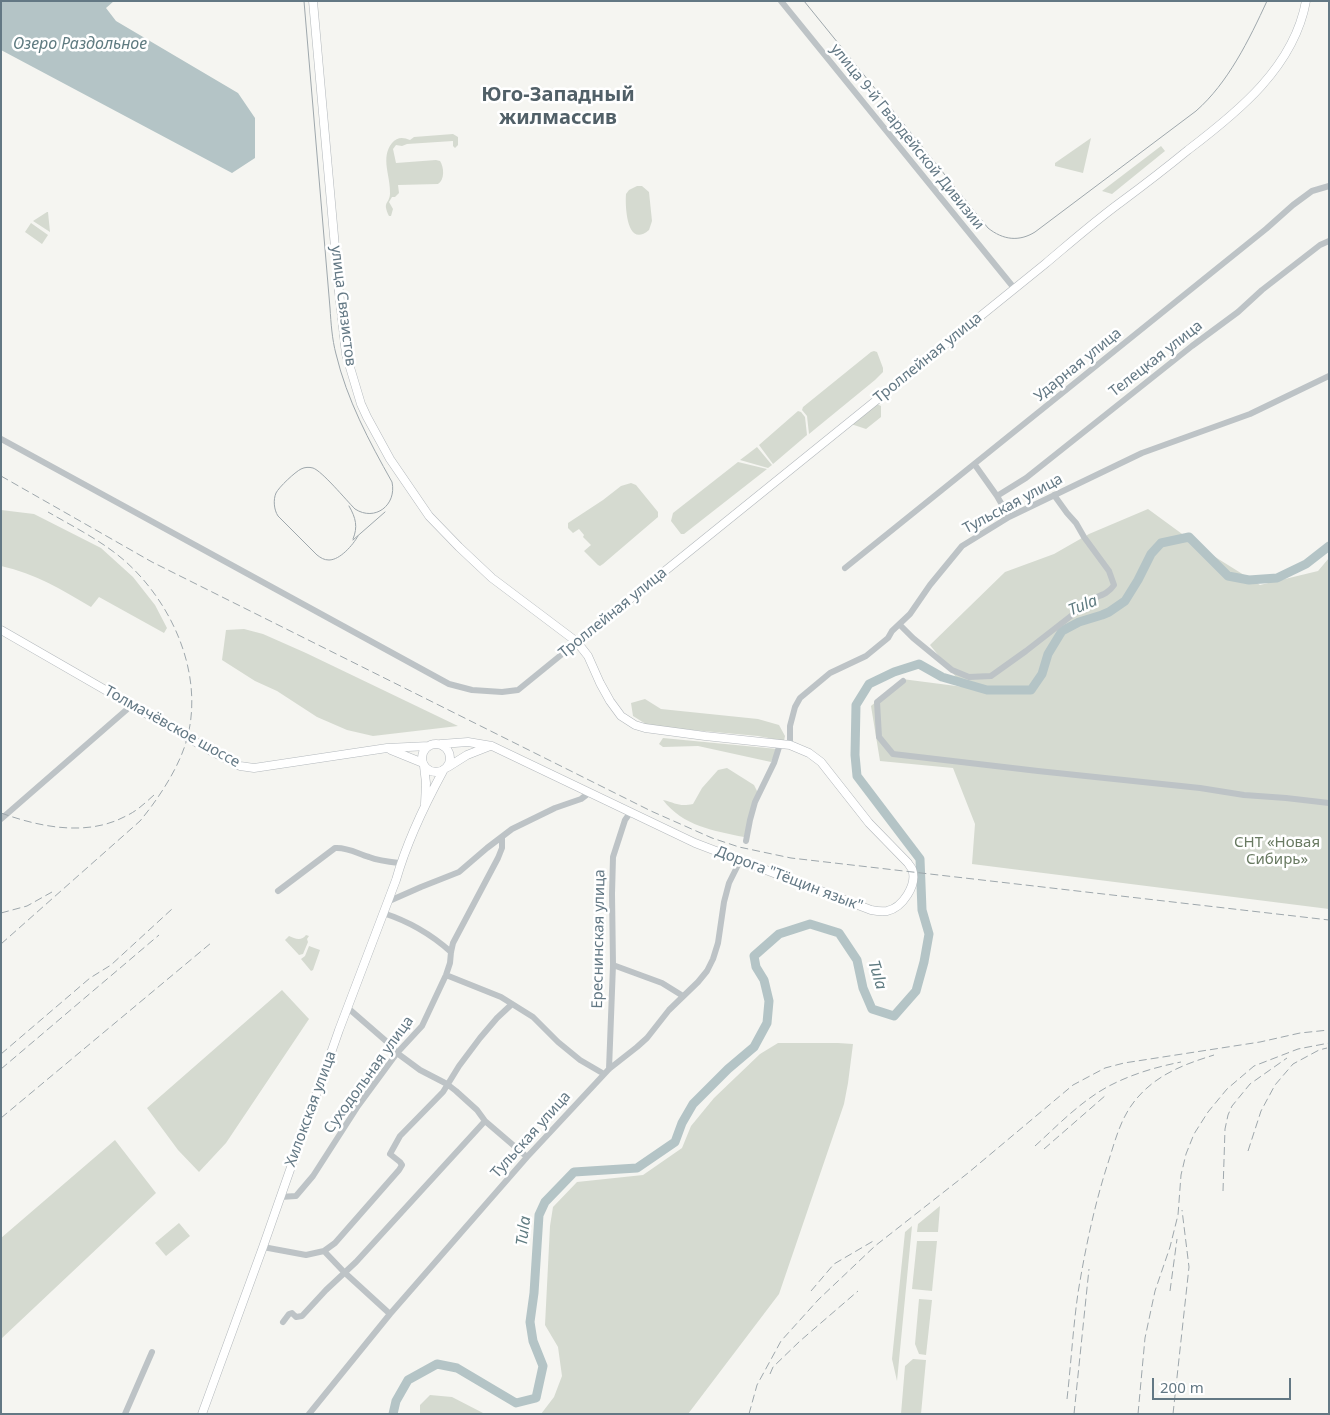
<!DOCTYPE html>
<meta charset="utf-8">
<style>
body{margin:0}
#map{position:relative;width:1330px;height:1415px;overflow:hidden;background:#f5f5f1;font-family:"Noto Sans",sans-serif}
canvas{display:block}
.frame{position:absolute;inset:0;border:2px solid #637884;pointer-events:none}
.scale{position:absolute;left:1152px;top:1378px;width:139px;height:22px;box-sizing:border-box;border:2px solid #637884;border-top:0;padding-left:6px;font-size:15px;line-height:18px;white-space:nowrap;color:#637884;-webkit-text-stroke:4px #fff;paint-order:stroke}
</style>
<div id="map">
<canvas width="1330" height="1415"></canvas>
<div class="frame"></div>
<div class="scale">200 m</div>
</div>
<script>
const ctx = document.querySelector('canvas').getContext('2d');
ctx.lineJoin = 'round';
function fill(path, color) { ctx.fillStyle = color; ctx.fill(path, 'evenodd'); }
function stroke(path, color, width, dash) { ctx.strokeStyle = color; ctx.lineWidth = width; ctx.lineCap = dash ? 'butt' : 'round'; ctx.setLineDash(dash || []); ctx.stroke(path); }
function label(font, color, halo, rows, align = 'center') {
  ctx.font = font + ' "Noto Sans",sans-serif'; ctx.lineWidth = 5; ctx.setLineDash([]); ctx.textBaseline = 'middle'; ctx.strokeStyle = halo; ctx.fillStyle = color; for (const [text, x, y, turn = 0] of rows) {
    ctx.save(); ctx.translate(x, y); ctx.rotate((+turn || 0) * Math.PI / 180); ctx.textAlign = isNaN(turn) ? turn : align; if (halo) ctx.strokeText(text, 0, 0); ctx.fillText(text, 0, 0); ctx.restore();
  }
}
fill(new Path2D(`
 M453,134l5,3v8l-3,3 -2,-2v-5l-46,3 -5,2 -6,-1 -3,4 3,14 40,-3 4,1c4,6 5,19 -2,23l-40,1 1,8 -4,4h-3l-3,5 4,7 -2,7h-2c-7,-15 0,-11 1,-22 1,-18 -10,-36 2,-51 5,-6 11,-6 18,-3l4,-3z
 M1091,138l-8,35 -28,-7v-3z
 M1161,146l4,5 -53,43 -10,-3z
 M637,186h5l7,6 3,29 -3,9c-22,19 -24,-23 -23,-36l3,-4z
 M47,212h1l2,20 -17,-11z
 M31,223l17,12 -6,9 -17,-12z
 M874,351l3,1 6,16v4l-8,8 -66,54 -2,-18 -5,-6 1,-3 68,-55z
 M877,404l4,2v11l-15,12 -15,-5z
 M798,411l3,1 4,5 2,18 -34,29 -14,-19z
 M757,447l15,18 -4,3 -28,-8z
 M738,462l29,7 -83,65h-3l-10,-13 2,-8z
 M631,483l5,2 22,27v5l-55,47 -3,2 -2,-1 -14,-14 7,-6 -8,-8 1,-2 -5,-6 -6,4 -5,-5v-5l35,-23 18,-14z
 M1148,509l56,41 56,35 58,-14 11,-13v351l-357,-45 3,-40 -22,-56 -73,-7 -9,-55 31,-27 62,8 -34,-42 75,-73 49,-18 35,-20z
 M1,510l33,4 67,34 32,29 22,28 12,23 -3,5 -65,-36 -8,10c-30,-18 -55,-33 -90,-41z
 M244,629l19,5 43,19 152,73 -85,10 -26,-6 -30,-13 -40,-26 -22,-10 -33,-21 4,-30z
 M645,699l16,10 97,10 21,6 6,11 -1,5 -26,-5 -109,-10 -16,-10 -2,-13z
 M663,738l114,11 -6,13 -73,-16 -35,1 -4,-3z
 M727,768l27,17 4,8 -14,44c-30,-6 -61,-11 -81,-37 13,3 16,7 30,4l9,-16 16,-18z
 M306,935l3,1 -2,3 1,3 -5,12 -4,1 -14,-15 4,-4c6,3 13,5 17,-1z
 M309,946l11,4 -7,20 -2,1 -10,-12 4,-3z
 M282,990l27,29 -83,124 -27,29 -21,-22 -31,-42z
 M778,1043h60l15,1 -5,39 -4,21 -65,190 -91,120h-147l13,-17 8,-21 -4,-29 -13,-22 5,-99 3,-19 24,-25 66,-7 39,-27 9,-22 23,-28 46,-44z
 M115,1140l41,53 -155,146v-101z
 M940,1206l-2,26h-21l1,-8z
 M179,1223l11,13 -24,20 -11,-13z
 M912,1226l-15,155 -5,-22 13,-127z
 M917,1241h20l-5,50 -20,-2z
 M919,1299l13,1 -6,55 -7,-1 -4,-10z
 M913,1359l13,1 -5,54h-20l4,-48z
 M430,1395l22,2 33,17h-65v-9z`), '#d5dad0');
fill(new Path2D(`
 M1,1h113l-8,7 10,13 122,72 17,25v40l-23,15 -231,-123z`), '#b4c4c6');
stroke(new Path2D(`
 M393,1414l3,-13 12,-21 29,-16 20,4 59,35 20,-5 7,-32 -10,-25 -3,-19 4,-29 5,-78 6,-13 29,-30 63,-4 38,-26 7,-19 11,-19 35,-35 26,-22 13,-24 2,-22 -5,-21 -8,-13 -2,-11 25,-22 31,-10 29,9 18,27 6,28 9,21 22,7 22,-25 8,-29 5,-28 -7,-24 -2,-51 -63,-83 -2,-21 1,-50 13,-21 25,-12 25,-8 23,13 45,13h44l11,-16 6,-20 14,-23 17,-9 23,-7 7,-3 16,-11 13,-21 13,-26 10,-11 28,-6 39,39 21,4 28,-2 29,-14 23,-18`), '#b4c4c6', 9);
const major = new Path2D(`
 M313,1l26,291 7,62 15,50 6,13 23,42 39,57 30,31 33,31 85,64 11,14 12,27 10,18 11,15 14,9 10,3 60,8 85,9 19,8 12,9 48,61 39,40c1,2 3,4 4,6 6,16 -10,39 -25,42 -6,1 -11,0 -16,-1l-176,-67 -203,-97 -24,-4 -27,2
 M1,630l212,122 27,14 14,2 133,-20 42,-2
 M577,642l468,-378c25,-21 50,-43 76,-62 23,-17 45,-34 67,-52 50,-38 106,-83 118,-149
 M422 758a14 14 0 1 1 28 0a14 14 0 1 1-28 0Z
 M391,750l32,13
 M424,766l2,17 -1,21
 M448,767l19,-12 23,-9
 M202,1414l61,-167 76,-217 57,-150c11,-39 28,-74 47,-109`);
stroke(major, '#b3b8bc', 9);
stroke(new Path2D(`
 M781,1l233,287
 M1,439l448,245 23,6 30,2 16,-2 59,-48
 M975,465l22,31 12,21
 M997,496l29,-18 166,-132 46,-34 24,-22 58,-45 9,-4
 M845,568l421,-339 27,-24 19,-14 17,-5
 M900,625l13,13 39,32 17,7 22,-1 35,-25 68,-53c8,-3 15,-5 20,-13l-5,-14 -25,-34 -8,-14 -9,-10 -13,-18
 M903,681l-26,21 2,35 14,17 145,17 162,17 44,7 42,3 43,5
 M790,745v-19l5,-19 5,-9 30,-25 36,-17 22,-18 4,-7 18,-17 20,-29 32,-39 47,-29 133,-64 108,-39 79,-38
 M1,819l131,-114
 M746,841l4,-21 5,-18 19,-39 6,-19
 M278,891l57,-43c13,-1 23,6 34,9 10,4 21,5 31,6
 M387,902l34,-15 38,-15 28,-24 25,-19 43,-21 26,-9 8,-6
 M383,913c25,8 49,22 68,39
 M613,965l49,18 21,13
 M446,975l55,22 32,20 25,25 22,18 24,14
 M348,1008l38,33 11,12 23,17 27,14 9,7 21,19 8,11 42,36
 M609,1069l4,-104 -1,-71 1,-37 12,-37 5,-7
 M280,1197l16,-1 17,-20 45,-70 39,-53 25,-27 24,-51 4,-12 1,-11 2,-9 45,-85 4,-10v-10
 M263,1247l43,8 18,-4 20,21 46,42
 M324,1251l11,-8 64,-73 3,-5 -2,-3 -10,-8 10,-18 43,-44 16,-26 21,-28 17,-20 15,-14
 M283,1322l6,-8 3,-1 4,4 6,-1 24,-26 30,-28 129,-141
 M125,1414l27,-62
 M309,1414l81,-100 137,-157 82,-88 28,-22 10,-9 22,-28 29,-28 9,-11 6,-12 5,-16 6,-41 5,-19 11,-22`), '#bdc3c6', 6);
stroke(major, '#fff', 8);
stroke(new Path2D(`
 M304,1l26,307c1,15 2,31 6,46 11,46 33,87 56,128 5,23 -17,40 -37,27 -9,-9 -33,-38 -42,-41 -4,-1 -8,-1 -12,1 -6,3 -22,18 -25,24 -3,7 -2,17 2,23l39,39c4,3 7,5 12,5 11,0 24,-15 29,-24
 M804,1l184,227c15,12 31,14 47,4l161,-121c32,-28 53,-71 71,-110
 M349,506c7,12 9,21 4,33
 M353,540l32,-28`), '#9ea7ac', 1);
stroke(new Path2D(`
 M1,476l151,86 499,249 61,27 27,9 52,11 538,62
 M1,813c39,14 86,24 125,3 11,-5 19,-13 28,-21
 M1,913l26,-7 25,-14
 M1,944l139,-123c19,-23 41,-56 48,-86 15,-63 -16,-132 -63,-174 -23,-20 -51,-34 -77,-49
 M1,1054l89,-76 21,-13 61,-56
 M1,1069l158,-134
 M1,1118l210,-175
 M1035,1146c23,-21 46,-45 74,-60 23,-12 47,-19 72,-24
 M1044,1149l62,-54
 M1248,1151l13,-40 14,-26 18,-21 26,-14 8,-2
 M1223,1191l2,-62 3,-14 4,-9 18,-22 37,-26
 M811,1291l23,-27 41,-24
 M1170,1291l7,-52
 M770,1374l3,-7 27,-26 58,-50
 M1067,1399c4,-35 6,-71 11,-106 7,-43 16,-86 29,-127 8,-24 13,-49 31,-69 20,-23 47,-33 76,-42
 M749,1414l8,-29 24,-44 37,-41 57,-54 93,-73 105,-88 32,-17 19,-5 136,-21 40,-9 29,-3
 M1074,1414l15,-145
 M1138,1414l7,-76 10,-47 15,-44 8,-32 3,-40 5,-21 8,-20 14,-22 19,-23 27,-23 44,-17 31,-6
 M1173,1414l16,-147 -7,-57`), '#9ea7ac', 1, [8, 4]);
label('15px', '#637884', '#fff', [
 ["улица 9-й Гвардейской Дивизии",907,137,51],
 ["улица Связистов",343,306,83],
 ["Троллейная улица",928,358,-39],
 ["Телецкая улица",1156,359,-38],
 ["Ударная улица",1078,365,-39],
 ["Тульская улица",1013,504,-28],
 ["Троллейная улица",613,613,-39],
 ["Толмачёвское шоссе",172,727,29],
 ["Дорога \"Тёщин язык\"",789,879,21],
 ["Ереснинская улица",599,939,-89],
 ["Суходольная улица",369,1075,-54],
 ["Хилокская улица",311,1109,-70],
 ["Тульская улица",531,1135,-48]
]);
label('15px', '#697a62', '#fff', [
 ["СНТ «Новая",1277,843],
 ["Сибирь»",1277,860]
]);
label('italic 16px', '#5f7b81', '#fff', [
 ["Озеро Раздольное",80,44],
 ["Tula",1083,606,-22],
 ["Tula",877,975,73],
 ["Tula",524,1231,-83]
]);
label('bold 20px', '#516068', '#fff', [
 ["Юго-Западный",558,95],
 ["жилмассив",558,118]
]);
</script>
